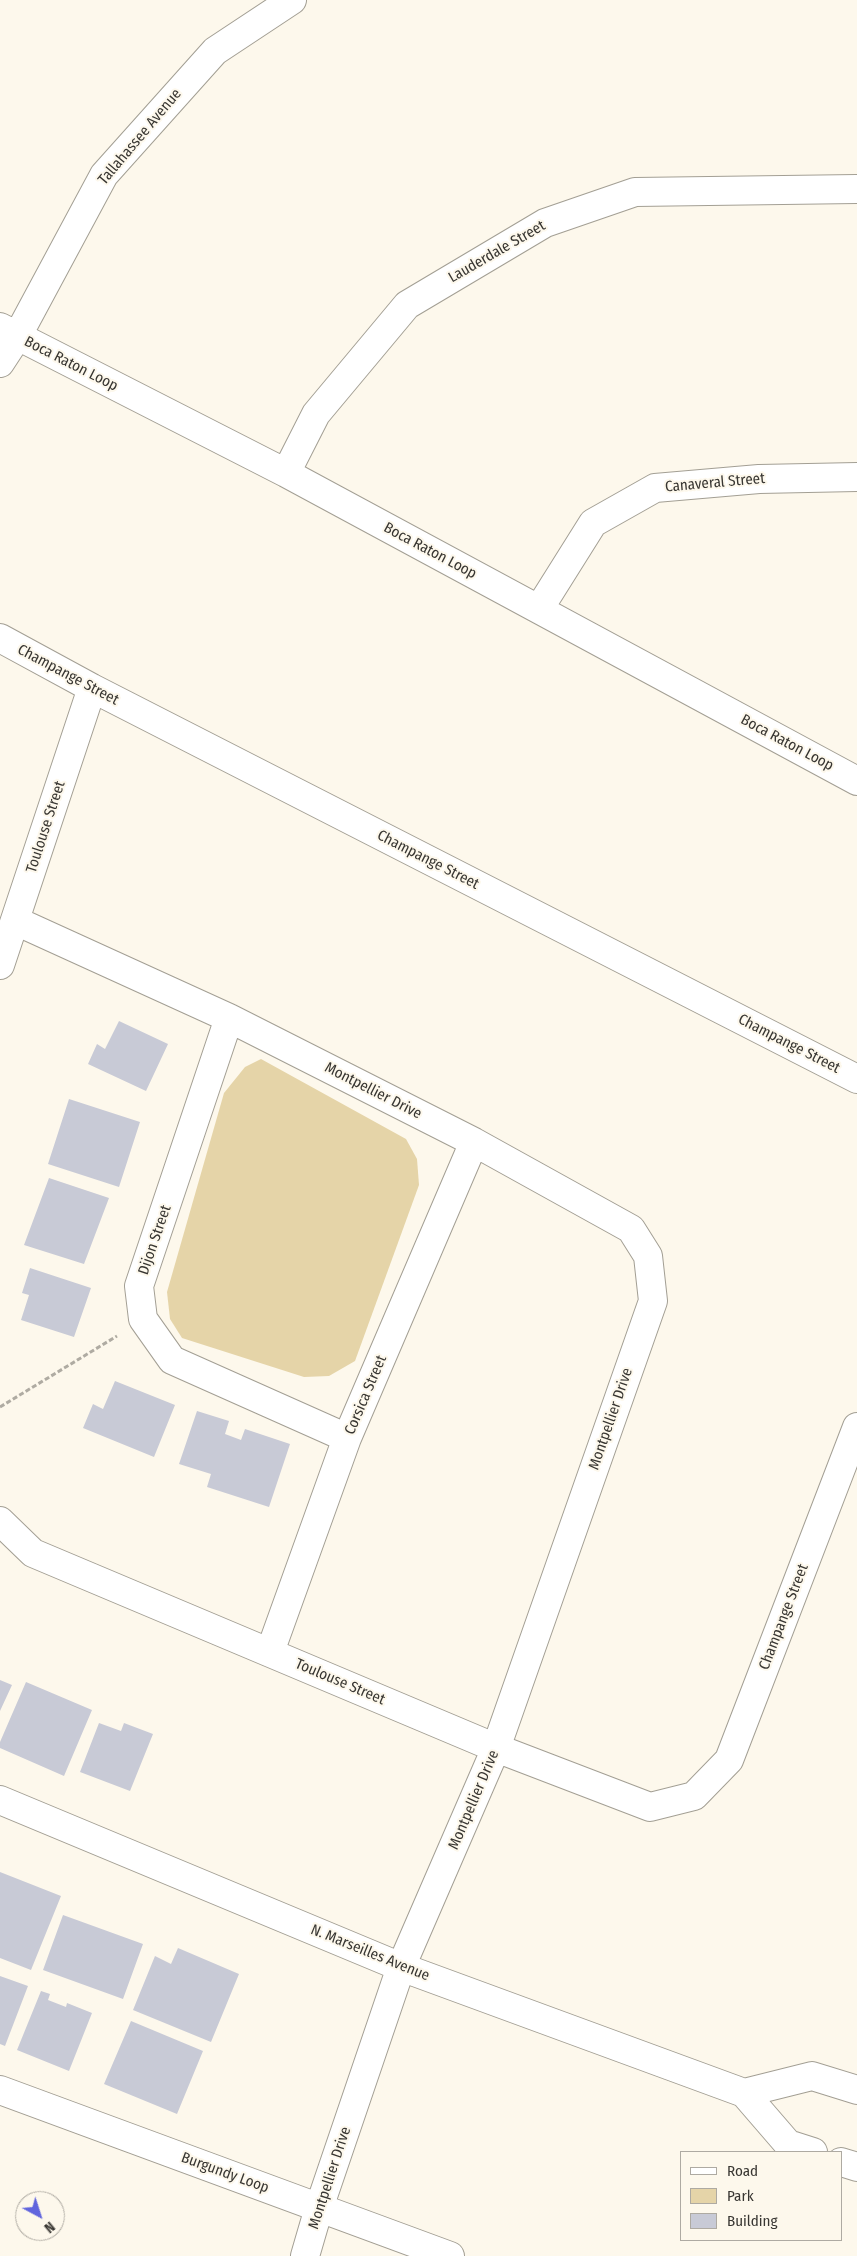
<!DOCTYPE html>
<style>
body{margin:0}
#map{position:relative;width:857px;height:2256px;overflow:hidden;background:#fdf8ec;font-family:"Fira Sans Condensed",sans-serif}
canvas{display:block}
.legend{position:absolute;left:680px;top:2151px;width:162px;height:90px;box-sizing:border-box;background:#fdf8ec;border:1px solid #aeaaa2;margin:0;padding:6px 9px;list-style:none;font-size:15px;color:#383632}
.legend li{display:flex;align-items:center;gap:10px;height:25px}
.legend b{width:25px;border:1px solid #aeaaa2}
.north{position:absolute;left:15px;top:2191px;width:50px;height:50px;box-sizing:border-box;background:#fdf8ec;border:1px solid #aeaaa2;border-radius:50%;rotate:140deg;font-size:14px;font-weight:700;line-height:20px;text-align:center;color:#383632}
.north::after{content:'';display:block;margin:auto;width:18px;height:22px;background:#6165dd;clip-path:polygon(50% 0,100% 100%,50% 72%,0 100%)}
</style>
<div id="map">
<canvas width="857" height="2256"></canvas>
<ul class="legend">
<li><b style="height:6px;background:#fff"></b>Road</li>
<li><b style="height:14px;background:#e5d4a8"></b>Park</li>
<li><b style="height:14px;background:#c8cad6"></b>Building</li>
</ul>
<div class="north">N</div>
</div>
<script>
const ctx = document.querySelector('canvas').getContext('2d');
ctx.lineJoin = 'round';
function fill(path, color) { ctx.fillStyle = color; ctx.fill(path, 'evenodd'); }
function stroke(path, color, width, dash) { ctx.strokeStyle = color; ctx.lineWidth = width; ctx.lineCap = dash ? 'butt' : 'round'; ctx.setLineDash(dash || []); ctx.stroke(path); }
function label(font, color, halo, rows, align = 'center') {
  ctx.font = font + ' "Fira Sans Condensed",sans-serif'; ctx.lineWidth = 4; ctx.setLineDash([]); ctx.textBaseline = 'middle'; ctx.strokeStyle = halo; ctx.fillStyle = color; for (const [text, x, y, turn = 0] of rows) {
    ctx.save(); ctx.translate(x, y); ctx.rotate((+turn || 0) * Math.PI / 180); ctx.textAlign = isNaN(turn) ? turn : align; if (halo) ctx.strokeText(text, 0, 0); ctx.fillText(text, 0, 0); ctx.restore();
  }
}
fill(new Path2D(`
 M261,1059l145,80 11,20 2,26 -64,176 -26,15 -25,1 -122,-39 -12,-19 -3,-27 57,-199 21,-26z`), '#e5d4a8');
fill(new Path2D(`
 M119,1021l49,23 -22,47 -58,-27 9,-20 8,5z
 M69,1099l71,23 -21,65 -71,-23z
 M49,1178l60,20 -25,66 -60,-19z
 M30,1268l61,20 -17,49 -53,-17 8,-25 -7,-2z
 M115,1381l60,24 -21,52 -71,-29 10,-24 10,5z
 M197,1411l32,10 -4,13 16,6 4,-11 45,15 -21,63 -62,-20 4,-13 -32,-10z
 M0,1680l12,5 -12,26z
 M26,1682l66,28 -28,66 -64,-28v-6z
 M99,1723l22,8 3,-8 29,11 -23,57 -50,-19z
 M0,1872l61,24 -30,74 -31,-12z
 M63,1915l80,29 -20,55 -80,-29z
 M178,1948l61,26 -28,68 -78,-32 22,-54 16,8z
 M0,1976l28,10 -23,60 -5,-2z
 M41,1991l9,3 -2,6 18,7 1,-4 25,10 -23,58 -52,-21z
 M131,2021l72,30 -26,63 -73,-30z`), '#c8cad6');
const minor = new Path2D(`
 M0,327l286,146 571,308
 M0,363l17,-26 87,-162 111,-124 77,-51
 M286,473l30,-59 91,-109 138,-82 90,-31 222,-3
 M539,609l54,-86 62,-35 104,-9 98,-2
 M0,638l92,50 765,391
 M16,921l213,97 245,124 157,87 17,27 5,45 -157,447 -95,219 -82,241 -14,48
 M0,965l92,-277
 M229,1018l-90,268 4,33 29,41 175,78
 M0,1521l33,32 463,195 154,59 44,-11 35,-36 128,-333
 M270,1652l77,-214 127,-296
 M0,1800l401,167 343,126 44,51 25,8
 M0,2090l450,166
 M744,2093l68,-17 45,14
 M841,2162l16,5`);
stroke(minor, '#a39f94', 30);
stroke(new Path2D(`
 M0,1407l117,-71`), '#afaba2', 3, [5, 2.5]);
stroke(minor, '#fff', 28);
label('15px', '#383632', '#fdf8ec', [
 ["Tallahassee Avenue",140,137,-50],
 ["Lauderdale Street",497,252,-30],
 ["Boca Raton Loop",71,364,27],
 ["Canaveral Street",715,483,-5],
 ["Boca Raton Loop",430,551,28],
 ["Champange Street",68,675,28],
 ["Boca Raton Loop",787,743,28],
 ["Toulouse Street",46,827,-72],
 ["Champange Street",428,860,27],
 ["Champange Street",789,1044,27],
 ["Montpellier Drive",373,1091,27],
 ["Dijon Street",155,1240,-71],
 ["Corsica Street",366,1395,-67],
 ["Montpellier Drive",611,1419,-71],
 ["Champange Street",784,1617,-69],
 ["Toulouse Street",340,1682,23],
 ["Montpellier Drive",474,1800,-67],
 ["N. Marseilles Avenue",370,1953,22],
 ["Burgundy Loop",225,2173,20],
 ["Montpellier Drive",330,2178,-72]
]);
</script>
